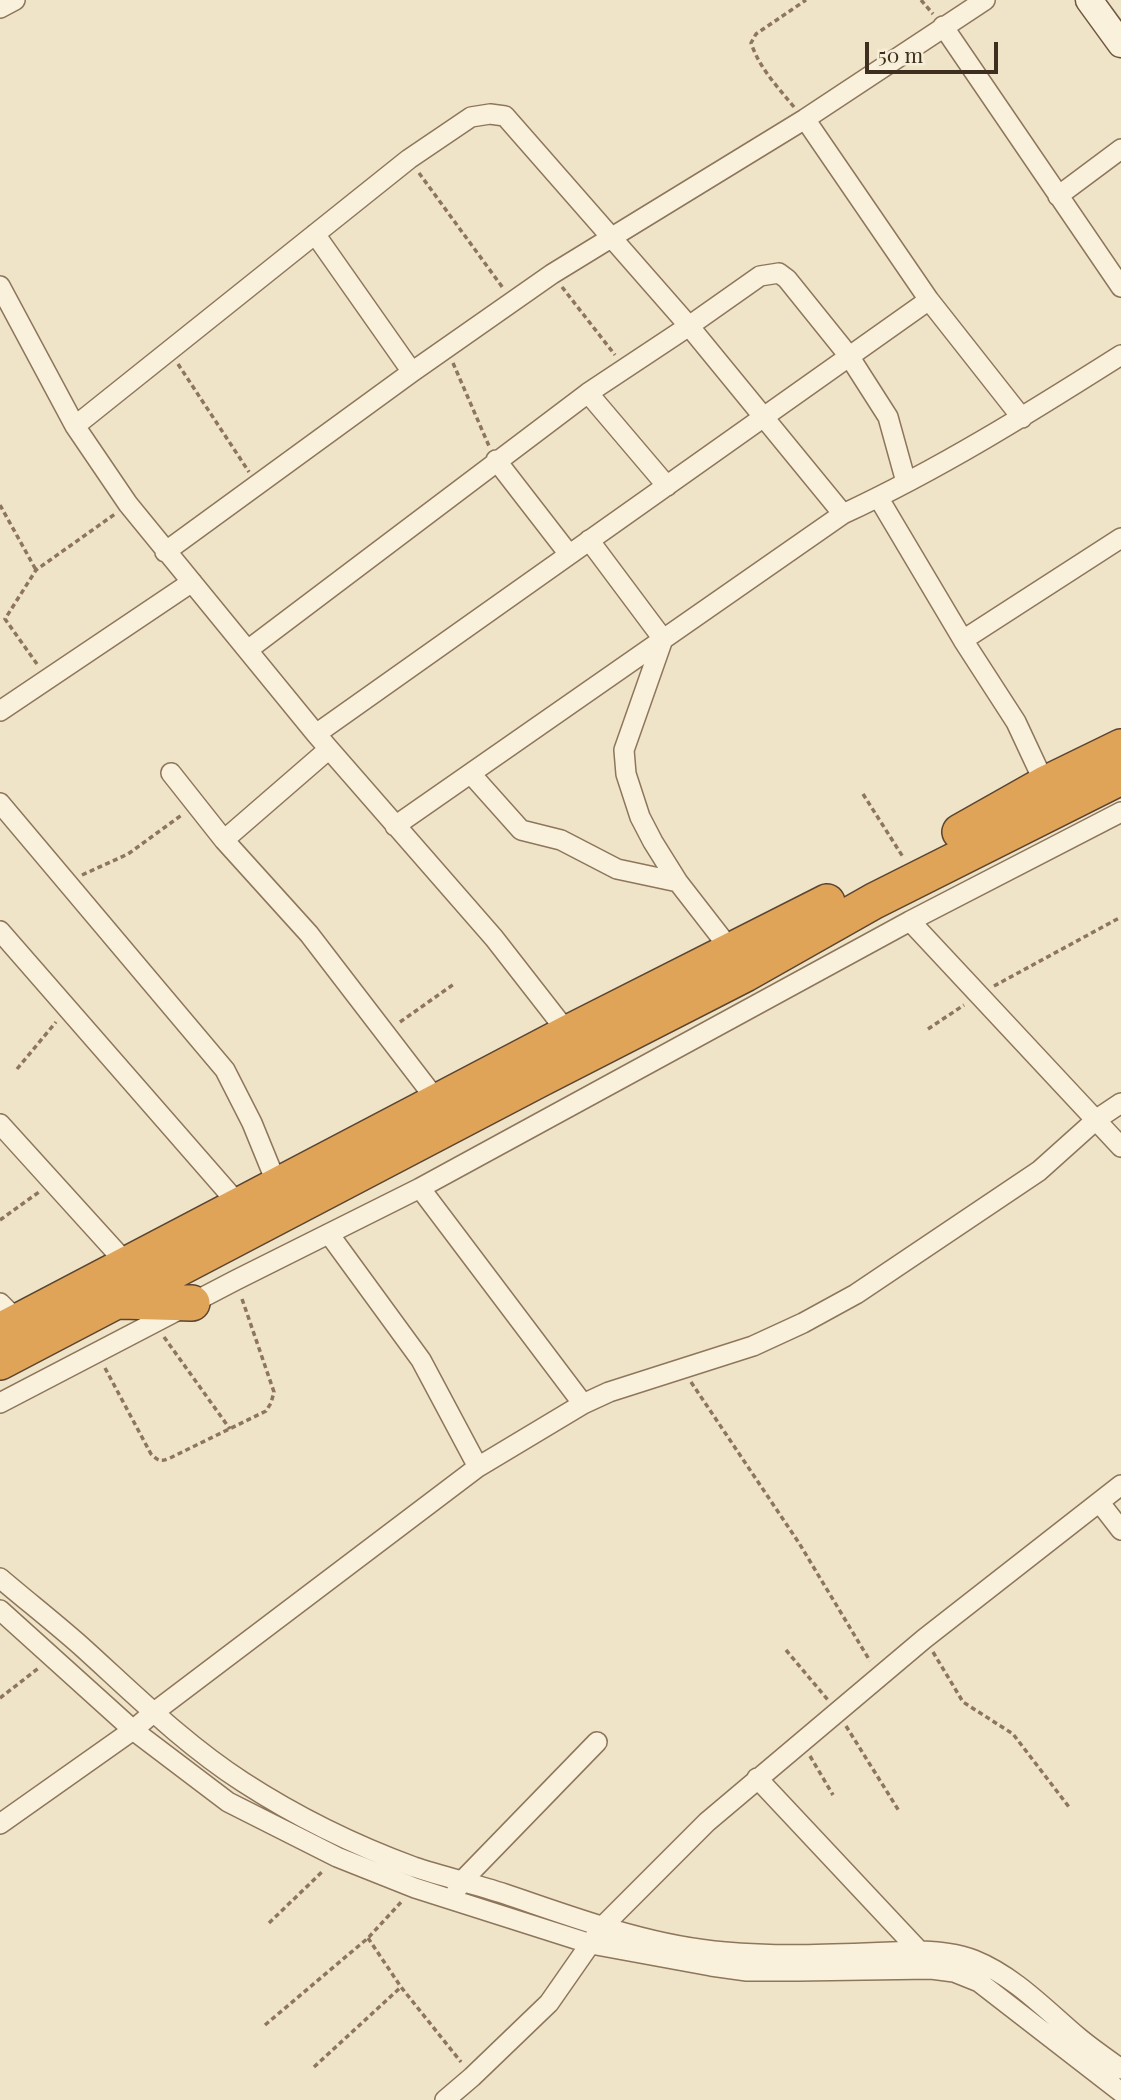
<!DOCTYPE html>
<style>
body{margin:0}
#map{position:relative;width:1121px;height:2100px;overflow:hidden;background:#f0e4c8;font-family:"Playfair Display",serif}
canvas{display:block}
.scale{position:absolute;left:865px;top:42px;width:133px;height:32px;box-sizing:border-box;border:4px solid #3d2e20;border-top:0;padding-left:9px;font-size:21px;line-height:24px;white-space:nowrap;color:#3d2e20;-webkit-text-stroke:5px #f7eed8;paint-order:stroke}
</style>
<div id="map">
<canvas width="1121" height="2100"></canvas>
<div class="scale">50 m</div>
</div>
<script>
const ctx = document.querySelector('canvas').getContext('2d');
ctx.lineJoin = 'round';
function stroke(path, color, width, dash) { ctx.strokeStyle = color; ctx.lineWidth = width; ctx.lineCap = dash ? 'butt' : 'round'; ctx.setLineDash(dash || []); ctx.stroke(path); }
const street = new Path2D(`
 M0,8l15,-8
 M943,26l178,261
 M805,119l124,181 93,118
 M1058,196l63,-47
 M315,234l97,138
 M0,286l75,140 53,78 188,230 178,204 74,95
 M588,393l79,93
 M75,426l334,-267 62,-42 19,-3 15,2 184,210 154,188
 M496,460l72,93
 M878,497l85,143 53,82 29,62
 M589,540l74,99 -39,111 2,24 14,43 13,25 25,40 59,76
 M165,552l247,-180 140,-98 253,-155 180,-119
 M963,640l158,-102
 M249,649l339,-256 101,-67 71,-50 19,-3 8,6 62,77 39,61 18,65
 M0,711l192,-129
 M316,734l613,-434
 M171,773l53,67 85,94 129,168
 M471,774l50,56 40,10 56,29 61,13
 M0,803l225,267 27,53 29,71
 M1121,812l-211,109 211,226
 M395,826l448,-312c97,-45 188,-102 278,-159
 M224,840l105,-91
 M0,931l240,275
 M0,1124l127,140
 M420,1188l490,-267
 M329,1234l92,126 57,107
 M0,1303l19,19
 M0,1403l236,-123 184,-92 163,216
 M1100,1503l21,27
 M0,1578c27,23 55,45 81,68 52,47 103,98 162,136 54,35 111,63 171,85 30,10 61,17 91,27 71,24 144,52 220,58 65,6 130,1 196,-1 17,1 36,2 53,9 40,16 71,49 104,77 13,11 29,22 43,32
 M0,1610l133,120 95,72 109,55 78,31 176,56 120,22 36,5h51l133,-2 23,3 25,10 142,110
 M757,1778l167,178
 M0,1824l133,-94 20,-17 325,-246 105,-63 26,-12 144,-46 50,-23 53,-29 183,-123 58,-52 24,-16
 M457,1889l6,-9 134,-138
 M445,2100l27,-23 77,-74 53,-76 105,-105 217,-183 197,-154`);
const secondary = new Path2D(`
 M1089,0l32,44`);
const highway = new Path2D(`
 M960,832l85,-48 76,-37
 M121,1301l71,2
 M0,1331l568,-298 259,-131
 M0,1362l540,-283 205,-105 129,-73 247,-124`);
stroke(street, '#8d765c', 22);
stroke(secondary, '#6f573f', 29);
stroke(highway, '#5b4430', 38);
stroke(new Path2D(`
 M921,0l12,14
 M794,107c-17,-21 -34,-38 -43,-64l5,-9 50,-34
 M419,173l84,115
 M562,287l53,68
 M453,363l36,83
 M178,364l71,108
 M0,505l36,65
 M37,664l-32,-45 31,-49 79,-56
 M863,794l40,63
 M82,875l46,-21 55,-40
 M994,986l127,-69
 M400,1022l54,-38
 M928,1029l36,-24
 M17,1069l39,-47
 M0,1220l39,-28
 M164,1337l66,92
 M105,1368l46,86c7,7 10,8 19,4l96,-47 5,-8 3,-11 -33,-96
 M691,1382l108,161 71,118
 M786,1650l42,50
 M933,1652l30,50 50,32 56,73
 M0,1698l40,-31
 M846,1726l53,85
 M810,1756l23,39
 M269,1923l54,-52
 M368,1938l33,49 60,75
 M265,2025l103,-87 35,-38
 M314,2067l87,-80`), '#8d765c', 3.5, [5, 3.5]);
stroke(street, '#faf1dc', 19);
stroke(secondary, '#faf1dc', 26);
stroke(highway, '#e0a458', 35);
</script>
